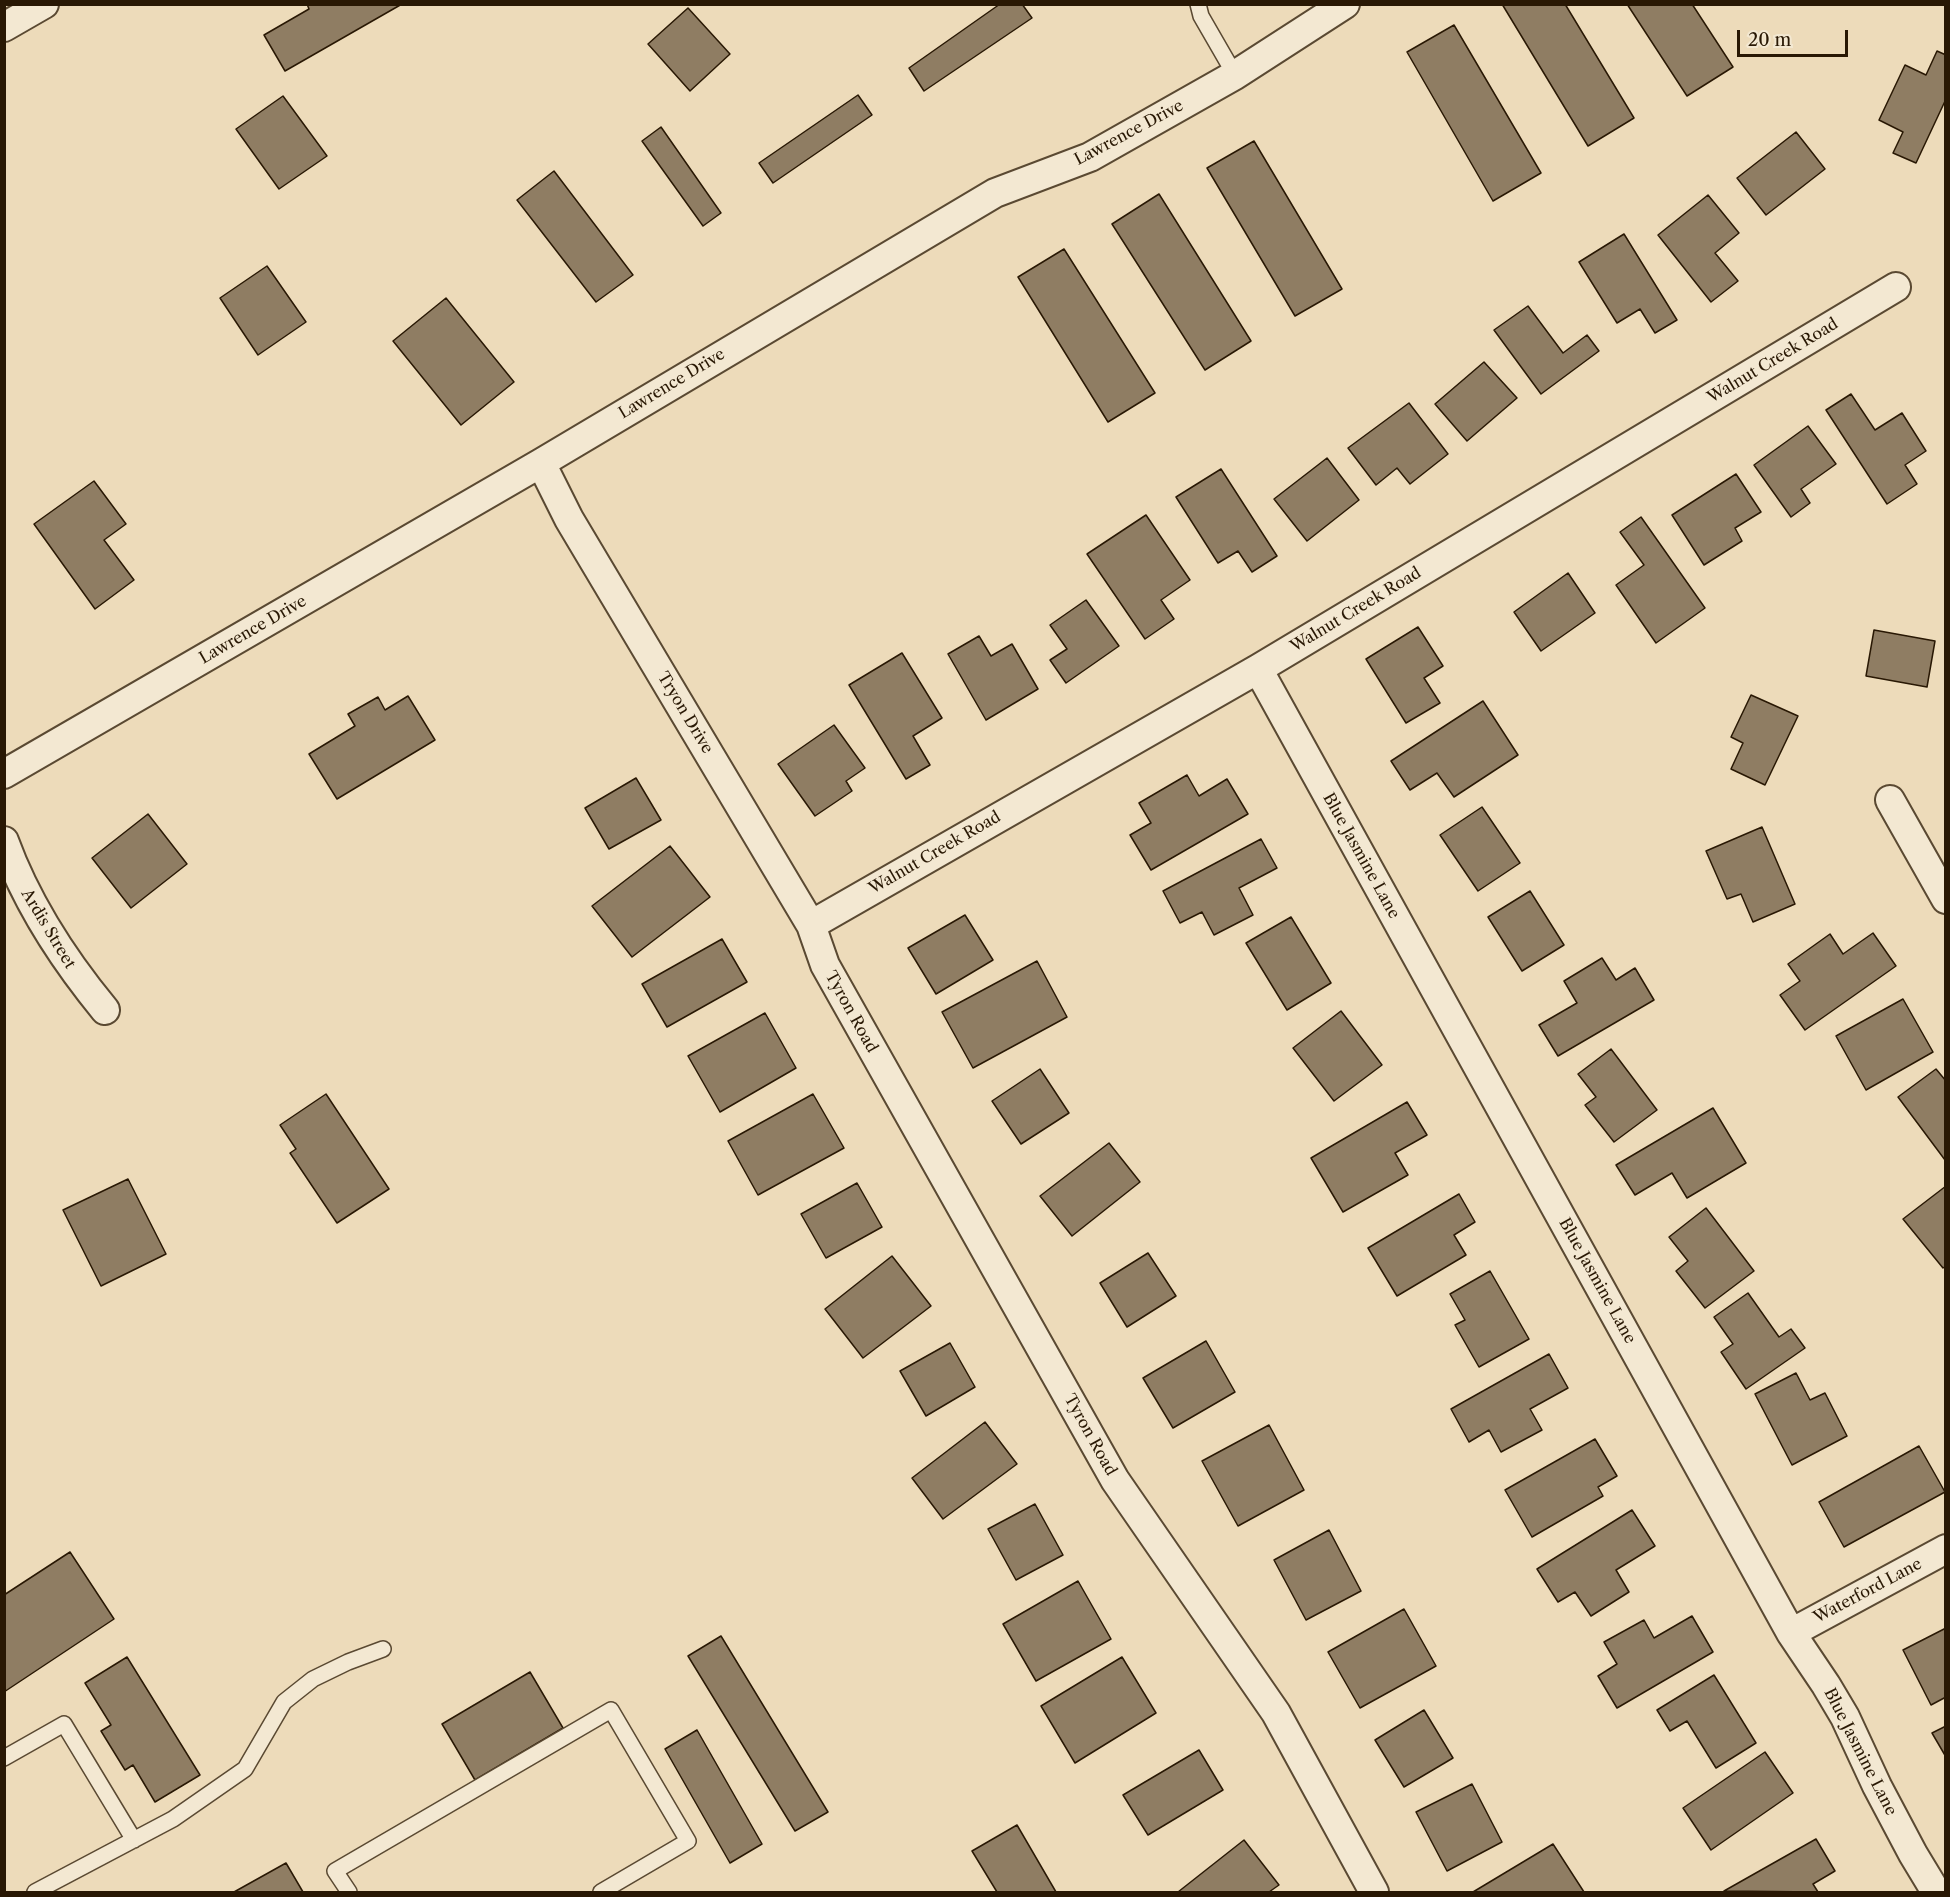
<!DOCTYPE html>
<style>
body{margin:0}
#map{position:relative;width:1950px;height:1897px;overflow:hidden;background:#eddbba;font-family:"Libre Caslon Text",serif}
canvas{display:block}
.frame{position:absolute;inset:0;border:6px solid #291804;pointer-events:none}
.scale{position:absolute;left:1737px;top:30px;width:111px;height:27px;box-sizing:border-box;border:3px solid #291804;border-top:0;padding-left:8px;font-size:18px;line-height:21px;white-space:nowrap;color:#291804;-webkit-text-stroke:4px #f3e8d2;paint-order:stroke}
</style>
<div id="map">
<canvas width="1950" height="1897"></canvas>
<div class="frame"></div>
<div class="scale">20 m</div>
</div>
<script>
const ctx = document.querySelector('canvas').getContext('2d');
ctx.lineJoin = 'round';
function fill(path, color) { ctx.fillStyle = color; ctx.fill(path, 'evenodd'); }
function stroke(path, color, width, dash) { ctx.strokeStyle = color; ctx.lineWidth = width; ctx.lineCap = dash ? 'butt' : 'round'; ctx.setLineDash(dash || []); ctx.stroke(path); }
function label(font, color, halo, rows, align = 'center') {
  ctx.font = font + ' "Libre Caslon Text",serif'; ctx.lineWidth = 5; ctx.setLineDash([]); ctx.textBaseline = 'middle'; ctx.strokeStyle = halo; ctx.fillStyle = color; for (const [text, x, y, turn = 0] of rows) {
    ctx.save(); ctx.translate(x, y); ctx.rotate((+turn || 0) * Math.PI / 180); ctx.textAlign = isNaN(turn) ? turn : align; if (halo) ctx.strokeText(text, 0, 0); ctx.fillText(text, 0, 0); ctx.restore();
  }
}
const building = new Path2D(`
 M307,4h95l-117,67 -21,-36 45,-26z
 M1000,4h22l10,14 -108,73 -15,-23z
 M1502,4h63l69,114 -46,28z
 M1627,4h65l41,63 -46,29z
 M688,8l42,46 -40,37 -42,-47z
 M1454,25l87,148 -48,28 -86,-149z
 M1937,51l9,4v44l-30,64 -23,-10 10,-21 -24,-12 26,-55 21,10z
 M858,95l14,20 -99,68 -14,-20z
 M283,96l44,60 -48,33 -43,-60z
 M661,127l60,86 -18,13 -61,-85z
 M1796,132l29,37 -59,46 -29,-37z
 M1254,141l88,148 -47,27 -88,-148z
 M554,171l79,104 -37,27 -79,-102z
 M1159,194l92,147 -46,29 -93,-146z
 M1708,195l31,38 -24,20 23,28 -27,21 -53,-67z
 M1624,234l53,86 -22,13 -15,-24 -23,14 -38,-61z
 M1064,249l91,144 -47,29 -90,-145z
 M267,266l39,56 -48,33 -38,-57z
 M446,298l68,84 -53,43 -68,-84z
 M1528,306l35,47 24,-18 12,16 -58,43 -47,-64z
 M1484,362l33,36 -50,43 -32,-37z
 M1851,394l24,36 27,-17 24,38 -21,14 12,19 -30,20 -61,-94z
 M1409,403l39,51 -38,30 -13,-16 -21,17 -28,-37z
 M1808,426l28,38 -35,25 9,14 -19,14 -37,-52z
 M1327,458l32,42 -52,41 -33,-42z
 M1221,469l56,87 -25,16 -14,-21 -20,12 -42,-66z
 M1736,474l25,38 -26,16 7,13 -38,24 -32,-50z
 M94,481l32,43 -22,16 30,40 -39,29 -61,-85z
 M1146,515l44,65 -29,20 13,19 -29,20 -58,-85z
 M1641,517l64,91 -49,35 -40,-58 28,-20 -24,-33z
 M1568,573l27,40 -54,38 -27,-39z
 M1086,600l33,46 -53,37 -16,-23 17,-11 -17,-24z
 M1418,627l25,39 -19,12 16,25 -34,20 -40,-64z
 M1874,630l61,11 -8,46 -61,-11z
 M979,636l12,20 21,-12 26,45 -52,31 -38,-66z
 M902,653l40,65 -29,18 17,29 -24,14 -57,-94z
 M1751,695l47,21 -33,69 -34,-16 12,-26 -12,-6z
 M408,696l27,44 -98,59 -28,-45 46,-28 -7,-12 30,-17 7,13z
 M1483,701l35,54 -64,42 -17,-24 -27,17 -19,-29z
 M834,725l31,43 -19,13 6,10 -37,25 -37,-52z
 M1187,775l12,21 28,-17 21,35 -97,56 -21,-35 21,-12 -12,-20z
 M636,778l25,42 -52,29 -24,-41z
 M1482,807l38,56 -42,28 -38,-56z
 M148,814l39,50 -56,44 -39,-50z
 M1762,827l33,77 -42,18 -12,-28 -14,5 -21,-48z
 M1261,839l16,29 -38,20 14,27 -39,20 -12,-23 -22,11 -17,-32z
 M670,846l40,51 -78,60 -40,-51z
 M1530,891l34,54 -42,26 -34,-54z
 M965,915l28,45 -57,34 -28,-46z
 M1291,917l40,66 -44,27 -41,-67z
 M1873,933l23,33 -91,64 -25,-35 20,-14 -12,-17 42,-30 13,20z
 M722,939l25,43 -80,45 -25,-43z
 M1602,958l14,22 19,-12 19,32 -96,56 -19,-31 38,-22 -13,-22z
 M1037,961l30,56 -94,51 -31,-56z
 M1903,999l30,53 -67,38 -30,-54z
 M1341,1011l41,54 -48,36 -41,-53z
 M765,1013l31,55 -76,44 -32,-56z
 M1611,1049l46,61 -43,32 -29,-37 11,-8 -18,-23z
 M1040,1069l29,44 -48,31 -29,-43z
 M1936,1069l10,12 -1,79 -47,-63z
 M326,1094l63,95 -52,34 -47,-70 6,-4 -16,-24z
 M813,1094l31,54 -86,47 -30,-54z
 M1407,1102l20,33 -32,18 13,22 -65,37 -32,-54z
 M1713,1108l33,55 -59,35 -15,-25 -37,22 -19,-30z
 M1109,1143l31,39 -68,54 -32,-40z
 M128,1179l38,75 -65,32 -38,-76z
 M857,1183l25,44 -56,31 -25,-44z
 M1946,1186v80l-3,2 -40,-49z
 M1459,1194l16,28 -21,13 12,20 -69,41 -29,-48z
 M1706,1208l48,63 -49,37 -29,-37 12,-10 -19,-24z
 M1148,1253l28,43 -49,31 -27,-44z
 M892,1256l39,50 -68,52 -38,-49z
 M1490,1271l39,68 -50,28 -24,-42 10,-5 -15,-26z
 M1748,1293l31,44 12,-8 14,19 -59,41 -25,-37 12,-8 -19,-27z
 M1206,1341l29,51 -62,36 -30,-50z
 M950,1343l25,44 -49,29 -26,-45z
 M1549,1354l19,34 -38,21 12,21 -41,22 -12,-22 -20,12 -18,-33z
 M1796,1373l14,27 15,-7 22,43 -55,29 -37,-71z
 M985,1422l32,42 -74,55 -31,-41z
 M1269,1425l35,65 -66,36 -36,-65z
 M1595,1439l22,37 -19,11 5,9 -71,41 -27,-47z
 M1919,1446l26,46 -101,55 -25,-45z
 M1035,1504l28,51 -47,25 -28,-51z
 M1632,1510l23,36 -39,24 13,22 -38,24 -16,-24 -17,10 -21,-33z
 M1329,1530l32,61 -55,29 -32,-60z
 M70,1552l44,67 -110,73v-97z
 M1078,1581l33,58 -75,42 -33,-57z
 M1404,1609l32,57 -76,42 -32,-56z
 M1692,1616l21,36 -96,56 -19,-32 19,-12 -13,-22 40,-22 10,18z
 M1946,1628v69l-15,8 -28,-55z
 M721,1636l107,176 -33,19 -107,-175z
 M127,1657l73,118 -45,27 -22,-37 -8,5 -24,-39 10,-6 -26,-42z
 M1122,1657l34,56 -81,50 -34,-57z
 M530,1672l33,56 -88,52 -33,-56z
 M1714,1675l42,68 -40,25 -29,-47 -17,10 -13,-21z
 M1424,1710l29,48 -49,29 -29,-47z
 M1946,1726v31l-14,-24z
 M697,1730l65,114 -32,19 -65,-114z
 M1199,1750l24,40 -75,45 -25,-40z
 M1765,1752l28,41 -82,57 -28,-42z
 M1472,1784l30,58 -55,29 -31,-59z
 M1017,1825l39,67h-59l-25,-41z
 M1816,1839l19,32 -22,13 5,8 -94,-1z
 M1244,1840l35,45 -10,7h-91z
 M1553,1844l31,48h-111z
 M286,1863l17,29h-69z`);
fill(building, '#8f7d63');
stroke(building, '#291804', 1.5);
const service = new Path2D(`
 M1198,4l3,12 34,59
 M4,1758l60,-34 70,116
 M35,1892l138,-73 72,-50 39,-67 29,-23 35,-17 35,-13
 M349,1892l-14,-21 276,-161 77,131 -87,51`);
const minor = new Path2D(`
 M4,27l40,-23
 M541,463l28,56 242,406 14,40 290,515 161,233 98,179
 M1258,669l533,964 35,52 19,32 32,69 36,68 23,38
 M4,774l537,-311 454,-270 95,-36 145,-82 110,-71
 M1890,800l56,99
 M4,841c23,63 59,118 101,169
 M811,925l447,-256 638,-382
 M1791,1633l155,-84`);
stroke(service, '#5a4932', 18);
stroke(minor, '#5a4932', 32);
stroke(service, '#f3e8d2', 15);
stroke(minor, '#f3e8d2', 28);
label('16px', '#291804', '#f3e8d2', [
 ["Lawrence Drive",1129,133,-28],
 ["Walnut Creek Road",1773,361,-31],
 ["Lawrence Drive",672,384,-31],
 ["Walnut Creek Road",1356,610,-31],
 ["Lawrence Drive",253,630,-30],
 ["Tryon Drive",685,713,59],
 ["Walnut Creek Road",935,853,-30],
 ["Blue Jasmine Lane",1361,856,61],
 ["Ardis Street",48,929,59],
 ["Tyron Road",851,1012,61],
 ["Blue Jasmine Lane",1597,1281,61],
 ["Tyron Road",1090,1435,61],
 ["Waterford Lane",1868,1591,-28],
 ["Blue Jasmine Lane",1860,1752,63]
]);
</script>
